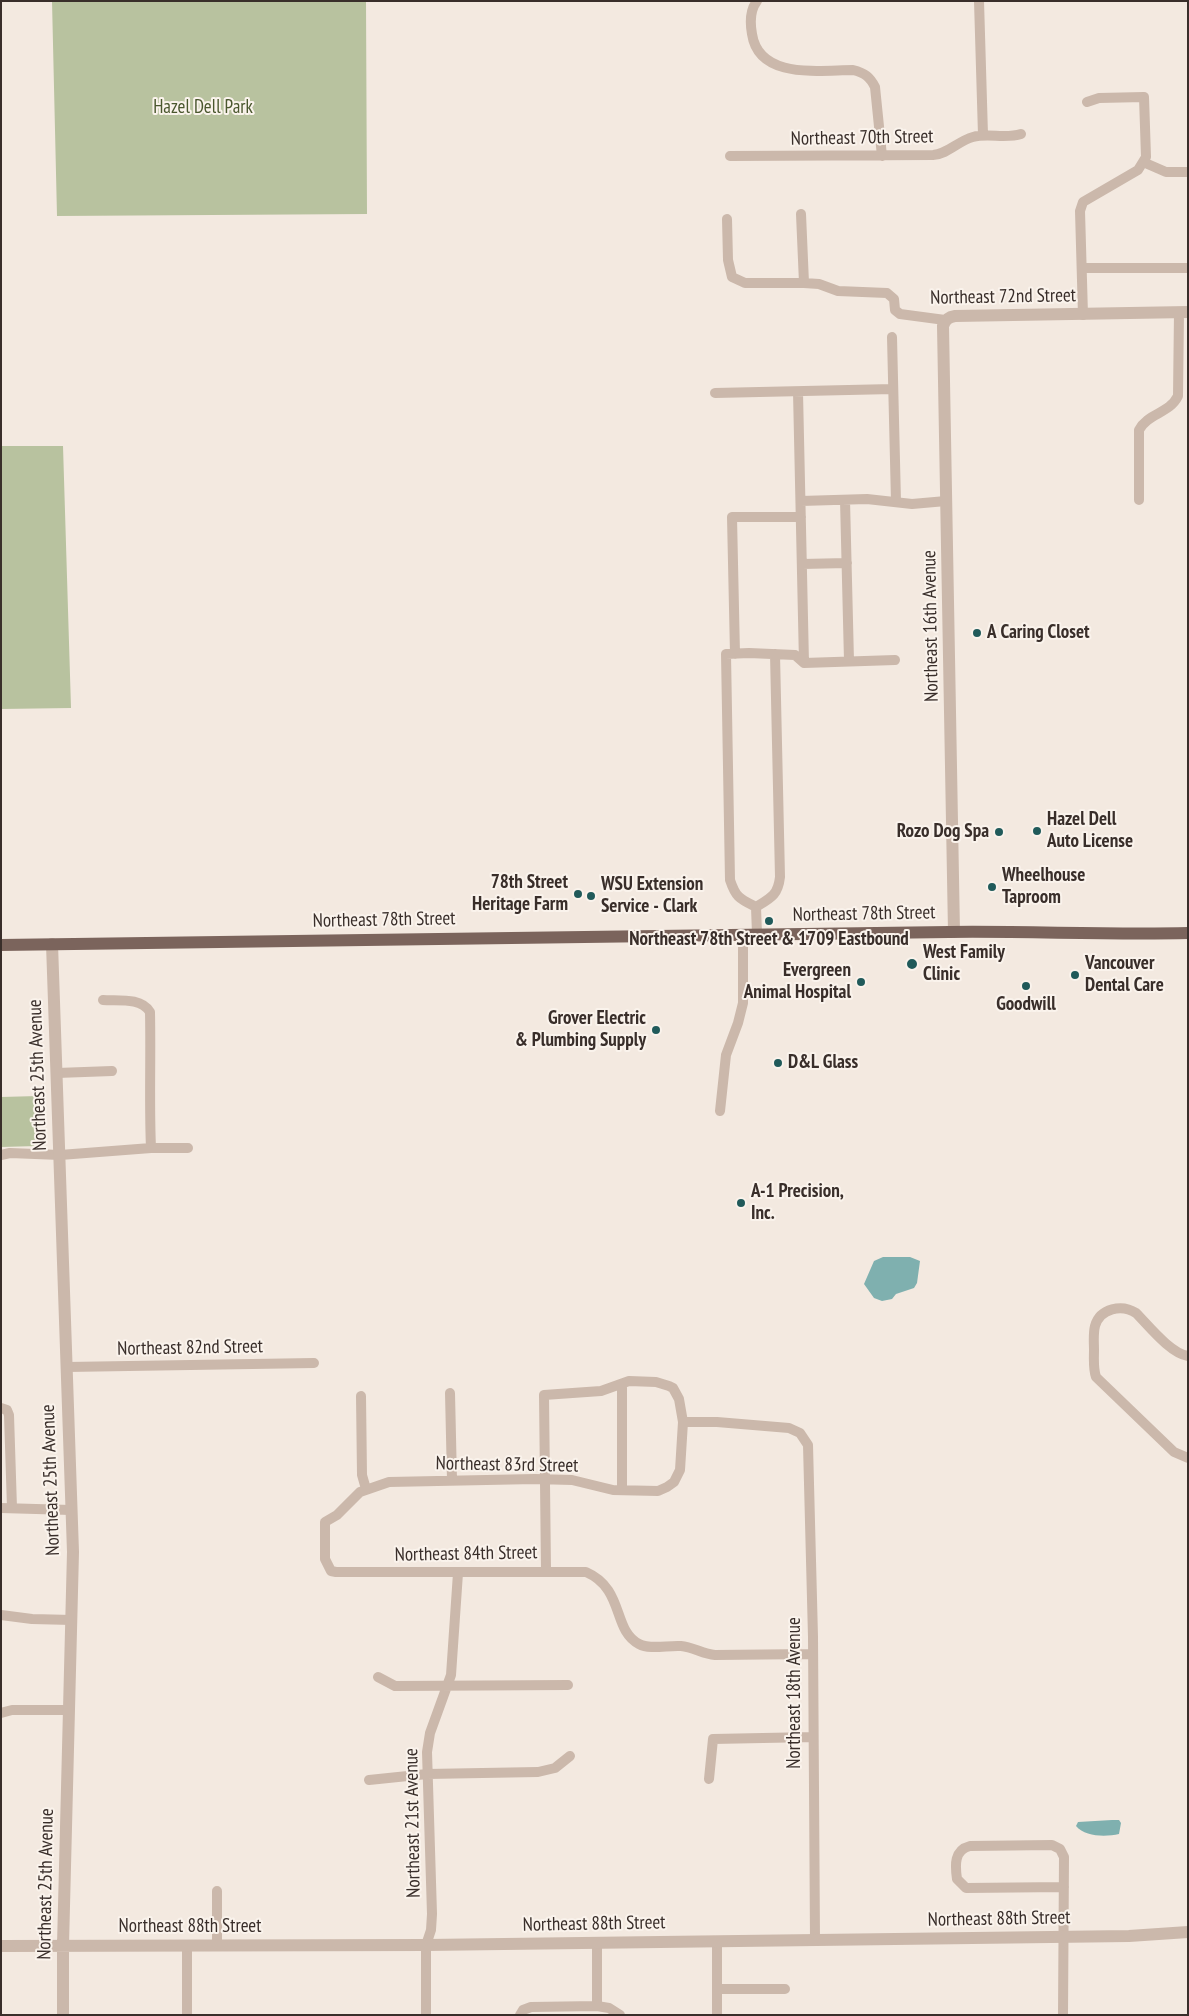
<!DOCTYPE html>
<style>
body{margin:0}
#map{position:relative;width:1189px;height:2016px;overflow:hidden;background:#f3e9e0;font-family:"PT Sans Narrow",sans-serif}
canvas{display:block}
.frame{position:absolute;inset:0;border:2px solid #392e2a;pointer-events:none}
</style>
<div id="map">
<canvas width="1189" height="2016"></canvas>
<div class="frame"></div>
</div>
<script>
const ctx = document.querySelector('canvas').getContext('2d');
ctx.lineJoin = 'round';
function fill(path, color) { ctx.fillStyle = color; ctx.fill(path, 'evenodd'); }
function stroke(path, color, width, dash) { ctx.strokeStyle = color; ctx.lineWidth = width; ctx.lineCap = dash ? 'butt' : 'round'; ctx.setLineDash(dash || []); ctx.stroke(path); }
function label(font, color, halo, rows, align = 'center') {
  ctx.font = font + ' "PT Sans Narrow",sans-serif'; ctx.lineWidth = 4; ctx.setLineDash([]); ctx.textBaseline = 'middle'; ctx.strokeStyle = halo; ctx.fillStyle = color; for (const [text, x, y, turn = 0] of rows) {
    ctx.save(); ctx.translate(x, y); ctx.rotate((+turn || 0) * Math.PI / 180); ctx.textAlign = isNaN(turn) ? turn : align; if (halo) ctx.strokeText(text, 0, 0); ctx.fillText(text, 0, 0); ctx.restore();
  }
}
fill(new Path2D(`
 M52,1h314l1,213 -310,2z
 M1,446h62l8,262 -70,1z
 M38,1096l1,48 -2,2 -36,1v-50z`), '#b8c29f');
fill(new Path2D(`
 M883,1257h27l10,4 -3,22 -3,5 -18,6 -4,5 -10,2 -8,-3 -10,-14 10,-23z
 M1112,1820h7l2,3 -2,11c-13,3 -34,3 -43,-8l2,-4z`), '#7fb0af');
stroke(new Path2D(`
 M757,1c-7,9 -7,22 -5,33 7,46 68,36 101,36 12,3 17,7 22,17l7,69
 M979,1l4,134
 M730,156l203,-1c15,-1 25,-14 40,-18 15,-4 33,2 48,-3
 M1143,162l23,10h22
 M727,219l1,41 4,17 13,6h59l-3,-69
 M1082,268h106
 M804,283l15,1 19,7 49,2 7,6 1,11 5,4 45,6
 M1083,315l-3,-104 3,-9 55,-32 8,-13 -2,-60 -45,1 -12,4
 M892,337l4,165
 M798,392l6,271
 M715,393l178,-4
 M845,500l4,161
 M1139,500v-70c9,-17 30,-16 39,-34l1,-84
 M801,501l66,-2 45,5 34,-3
 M802,564l45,-1
 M735,654l-3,-137h69
 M756,907c-16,-8 -20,-9 -26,-27l-4,-226 23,-1 46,2 9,8 91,-3
 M757,934l-1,-27c15,-9 22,-12 24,-30l-5,-223
 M103,1000c15,1 38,-3 47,12 1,46 -1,91 1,136
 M57,1073l55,-2
 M720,1111l6,-56 12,-32 5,-20v-69
 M1,1155l9,-2 50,2 91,-7h37
 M1188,1356c-18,-3 -39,-30 -52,-43 -14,-9 -36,-5 -41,13 -2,8 -1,17 -1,24 0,9 -1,18 2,27l78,75 14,6
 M67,1367l247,-4
 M622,1384v106
 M450,1393l2,87
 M361,1396l1,79 4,14
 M1,1408l6,2 2,5 3,93
 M683,1422h34l72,6 11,5 8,12 5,192 2,303
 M1,1508l70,2
 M546,1571l-2,-176 57,-4 28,-10 27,1 13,4 4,2 6,11 4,23 -3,48 -6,12 -7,5 -9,4 -45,-1 -41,-10 -37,-1 -146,3 -29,10 -23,23 -12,7v37l6,12 5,1h250c39,17 26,58 53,72 11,6 29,1 42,2 12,1 22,8 34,9l97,-1
 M1,1615l31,4 40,1
 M378,1677l17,9 173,-1
 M1,1713l11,-3h57
 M709,1779l4,-40 100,-2
 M369,1780l58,-6 111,-2 17,-4 15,-12
 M217,1891v54
 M187,1945v70
 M717,1989h68
 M597,2006l12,2 11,7
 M426,2015v-70l5,-15 1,-16 -5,-162 3,-19 21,-58 7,-102
 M520,2015l3,-5 8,-3 66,-1v-63
 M717,2015v-74
 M1063,2015l1,-158 -4,-8 -8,-4 -82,1c-16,4 -15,19 -13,33l9,9 98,-1`), '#cbb8ab', 10);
stroke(new Path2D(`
 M954,932l-11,-606c2,-6 5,-9 12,-10l233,-4
 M52,944l21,608 -10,393v70
 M1,1946l425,-1 703,-9 59,-4`), '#cbb8ab', 12);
stroke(new Path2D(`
 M1,945c316,-6 632,-10 948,-13 80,-1 159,3 239,1`), '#7b645c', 12);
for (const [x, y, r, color] of [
 [977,633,5,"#205a5a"],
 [1037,831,5,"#205a5a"],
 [999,832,5,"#205a5a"],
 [992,887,5,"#205a5a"],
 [578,894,5,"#205a5a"],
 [591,896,5,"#205a5a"],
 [769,921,5,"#205a5a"],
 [912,964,6,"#205a5a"],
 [1075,975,5,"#205a5a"],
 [861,982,5,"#205a5a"],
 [1026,986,5,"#205a5a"],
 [656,1030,5,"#205a5a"],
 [778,1063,5,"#205a5a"],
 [741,1203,5,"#205a5a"]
]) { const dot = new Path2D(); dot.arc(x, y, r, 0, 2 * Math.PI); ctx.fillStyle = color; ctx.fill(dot); stroke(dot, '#faf3ec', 2); }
label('19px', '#4a572e', '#faf3ec', [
 ["Hazel Dell Park",203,108]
]);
label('19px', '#392e2a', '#faf3ec', [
 ["Northeast 70th Street",862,138,-1],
 ["Northeast 72nd Street",1003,297,-1],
 ["Northeast 16th Avenue",931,626,-91],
 ["Northeast 78th Street",864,914,-1],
 ["Northeast 78th Street",384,920,-1],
 ["Northeast 25th Avenue",38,1075,-92],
 ["Northeast 82nd Street",190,1348,-1],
 ["Northeast 83rd Street",507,1465,1],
 ["Northeast 25th Avenue",51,1480,-92],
 ["Northeast 84th Street",466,1554,-1],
 ["Northeast 18th Avenue",795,1693,-90],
 ["Northeast 21st Avenue",413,1823,-91],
 ["Northeast 25th Avenue",46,1884,-89],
 ["Northeast 88th Street",999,1919,-1],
 ["Northeast 88th Street",594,1924,-1],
 ["Northeast 88th Street",190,1927]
]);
label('bold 19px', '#392e2a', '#faf3ec', [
 ["A Caring Closet",987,633],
 ["Hazel Dell",1047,820],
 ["Auto License",1047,842],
 ["Rozo Dog Spa",989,832,"right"],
 ["Wheelhouse",1002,876],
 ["Taproom",1002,898],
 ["78th Street",568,883,"right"],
 ["Heritage Farm",568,905,"right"],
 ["WSU Extension",601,885],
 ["Service - Clark",601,907],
 ["Northeast 78th Street & 1709 Eastbound",769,940,"center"],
 ["West Family",923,953],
 ["Clinic",923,975],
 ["Vancouver",1085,964],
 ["Dental Care",1085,986],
 ["Evergreen",851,971,"right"],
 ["Animal Hospital",851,993,"right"],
 ["Goodwill",1026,1005,"center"],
 ["Grover Electric",646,1019,"right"],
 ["& Plumbing Supply",646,1041,"right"],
 ["D&L Glass",788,1063],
 ["A-1 Precision,",751,1192],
 ["Inc.",751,1214]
], 'left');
</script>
